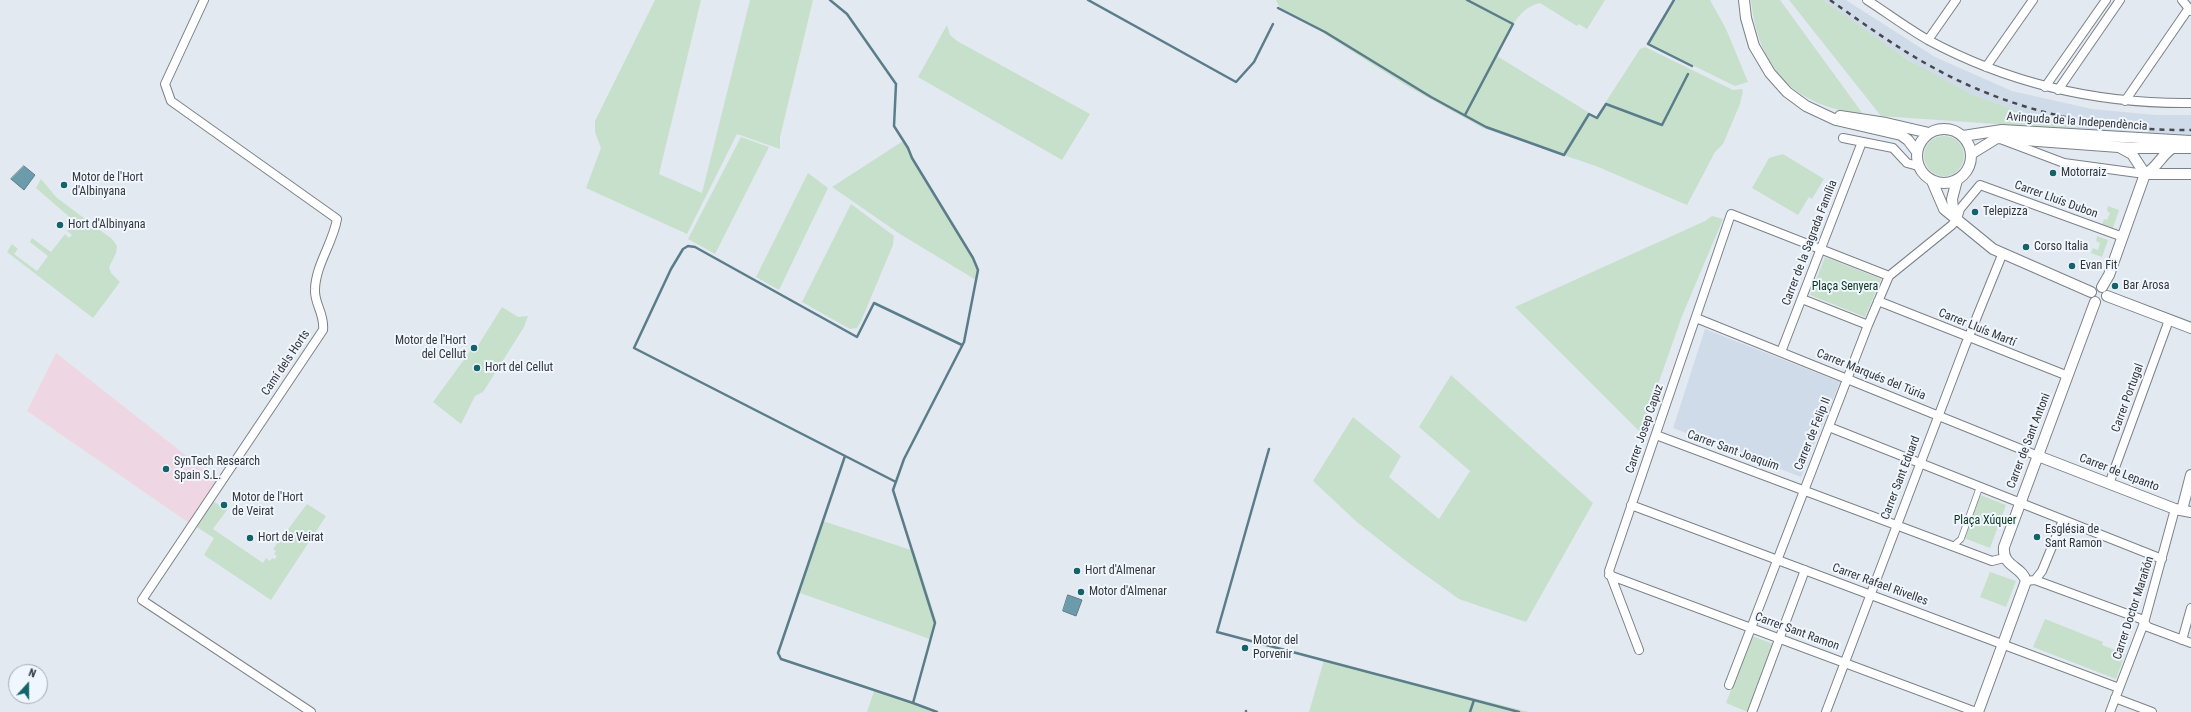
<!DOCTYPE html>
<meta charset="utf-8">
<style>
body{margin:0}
#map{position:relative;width:2191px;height:712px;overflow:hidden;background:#e3e9f1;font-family:"Roboto Condensed",sans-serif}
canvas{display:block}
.north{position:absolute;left:8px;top:664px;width:40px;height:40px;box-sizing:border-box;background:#f0f6fe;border:1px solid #a5a9af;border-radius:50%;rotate:21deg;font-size:11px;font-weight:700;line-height:16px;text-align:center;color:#343639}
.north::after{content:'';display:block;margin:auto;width:14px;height:18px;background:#14636b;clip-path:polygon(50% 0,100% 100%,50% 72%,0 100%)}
</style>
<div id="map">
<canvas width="2191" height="712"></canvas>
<div class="north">N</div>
</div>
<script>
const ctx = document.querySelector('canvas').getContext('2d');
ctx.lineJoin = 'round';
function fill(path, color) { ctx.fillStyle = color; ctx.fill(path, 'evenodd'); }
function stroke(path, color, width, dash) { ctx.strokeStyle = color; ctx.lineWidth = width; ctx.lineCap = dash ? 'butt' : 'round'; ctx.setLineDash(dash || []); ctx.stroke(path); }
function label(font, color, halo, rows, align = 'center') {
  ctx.font = font + ' "Roboto Condensed",sans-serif'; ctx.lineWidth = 4; ctx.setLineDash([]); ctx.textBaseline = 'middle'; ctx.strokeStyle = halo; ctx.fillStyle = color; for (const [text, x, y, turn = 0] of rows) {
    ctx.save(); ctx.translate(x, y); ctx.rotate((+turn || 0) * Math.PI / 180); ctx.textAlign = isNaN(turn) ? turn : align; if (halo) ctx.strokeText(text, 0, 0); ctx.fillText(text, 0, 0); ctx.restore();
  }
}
fill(new Path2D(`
 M1823,0h23l89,57 77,34 80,18 64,6h35v21l-107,-6 -64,-18 -51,-19 -43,-22 -42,-27z
 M1705,329l135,53 -39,95 -128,-49z`), '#d0dbe9');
fill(new Path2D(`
 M56,353l161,127 -28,43 -162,-112z`), '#eed7e3');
fill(new Path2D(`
 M655,0h46l-42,174 43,19 48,-193h63l-33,137v12l-43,-15 -50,100 -101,-46 15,-40 -6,-16v-11z
 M1276,0h329l-18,29 -8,-5 -2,2 -37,-23c-24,5 -34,34 -43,53l99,61 44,-68 5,-2 88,43 9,-1 1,2 -3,13 -17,40 -8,8 -28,53 -91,-39 -113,-38 -76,-42 -87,-55 -39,-21z
 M1676,0h34l16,29 22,53 -13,4 -86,-42z
 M1751,0h29l83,114c-68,-7 -105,-45 -112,-114z
 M1789,0h34l85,60 61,33 51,19 64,18 -203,-14z
 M947,25l3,10 7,6 133,73 -28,46 -144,-83z
 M1924 156a20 20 0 1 1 40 0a20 20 0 1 1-40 0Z
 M741,137l28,10 -54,107 -27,-15z
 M903,141l72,120 3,8 -2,11 -76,-46 -68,-47z
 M1783,154l41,25 -12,20 -3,-2 -11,18 -46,-27 17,-30z
 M808,173l20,15 -49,102 -23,-13z
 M41,179l16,19 55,41 5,7 -1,7 -7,14 2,6 9,9 -27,36 -86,-66 5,-8 6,5 -4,5 23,17 11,-15 -18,-14 2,-4 19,14 14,-18 4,4 3,-3 -5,-4 7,-10 -38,-33z
 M851,204l43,32 -1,9 -32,76 -4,7 -7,1 -48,-27z
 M2108,206l11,4 -6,18 -11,-4 2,-5 3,1 3,-7 -3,-2z
 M1712,216l11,3 -41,97 -41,117 -126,-126 190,-86z
 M2097,236l11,4 -6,17 -11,-4 2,-5 5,2 2,-7 -4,-2z
 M1825,257l56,22 -16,38 -55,-22z
 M502,307l16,10 10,-1 -4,11 -41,65 -8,4 -14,28 -28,-22 38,-52 3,2z
 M1451,375l142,128 -67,119 -67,-23 -49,-35 -52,-41 -45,-42 40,-64 48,39 -12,21 50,42 31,-48 -51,-44z
 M1980,495l26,10 -16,43 -26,-10z
 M213,501l14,9 -14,19 50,34 3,-5 4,3 2,-3 3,1 2,-3 -3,-2 2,-3 -3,-2 34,-45 19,12 -55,84 -67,-45 10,-17 -19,-12z
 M823,521l91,30 22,69 -6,19 -130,-46z
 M1990,572l26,9 -10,26 -26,-10z
 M2045,619l58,23 -1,3 23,9 -9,25 -83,-32z
 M1752,636l24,9 -28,67 -22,-9z
 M1324,660l205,52h-220z
 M874,691l65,21h-72z`), '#c6e0cb');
const water = new Path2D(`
 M24,166l11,9 -11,15 -13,-11z
 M1068,595l14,5 -6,16 -13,-5z`);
fill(water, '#6c9cac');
stroke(water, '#5b7d8a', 1);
stroke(new Path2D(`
 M830,0l17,14 49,70 -2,42 14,22 4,10 61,100 5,12 -14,72 -60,117 -11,31 42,133 -22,80 24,9
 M1088,0l148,82 18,-20 19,-38
 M1674,0l-26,44 44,22
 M1278,8l47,24 106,65 55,30 78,28 25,-41 8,4 9,-14 56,21 26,-51
 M1465,115l48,-91 -46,-24
 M1269,449l-52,183 302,80
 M845,456l-67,197 3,6 132,44
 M896,482l-262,-134 37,-79 12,-20 5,-3 7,1 162,90 17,-34 88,42
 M1246,711v1
 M1470,712l4,-12`), '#5b7d8a', 2.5);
const pedestrian = new Path2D(`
 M1953,546l8,-7 19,-53`);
const minor = new Path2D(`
 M204,0l-39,84 6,17 166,118c-4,24 -21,45 -22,70 -1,15 10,25 8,41l-181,270 169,112
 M1867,0c20,13 40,28 61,40 82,44 171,64 263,63
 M2182,0l9,11
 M1928,40l28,-40
 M1986,67l47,-67
 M2045,87l61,-87
 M2058,90l62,-90
 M2125,101l64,-93
 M1843,138l50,10 14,15 11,3
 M2003,140l61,23 81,11
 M1802,299l66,26
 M1878,301l190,75
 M1696,318l342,138
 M1781,352l81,-210
 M1829,427l333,132
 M1656,435l336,126 12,-3
 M2109,484l60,-164
 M1631,505l488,183
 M1609,575l367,137
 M2035,580l7,-9 21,-51
 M2026,581l9,-1 106,39 7,8 43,16
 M2182,640l9,-32
 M1639,650l-30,-79 122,-357 158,62
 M1729,685l139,-360 21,-49 63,-51 5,-6 3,-10 20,-24 143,52
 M2115,698l37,14
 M1752,712l53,-142
 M1826,712l139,-366 37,-91
 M2110,712l34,-89 31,-114`);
const tertiary = new Path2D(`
 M1744,0l2,18 8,28 16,27 17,19 19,14 30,14 65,15 7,5 9,12
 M1840,116l46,7 43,10
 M1917 156a27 27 0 1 1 54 0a27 27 0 1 1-54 0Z
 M1963,136l39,-6 189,11
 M2121,148l11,6 13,20
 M1971,154l26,-16 135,10h59
 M2145,174h46
 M2145,174c11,-5 16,-18 26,-25
 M1932,181l12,28 49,40 98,43
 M1954,217l-2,-18 5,-19
 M2102,287l7,-12 36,-101
 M2107,296l84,32
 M2038,456l137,53 16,3
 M2182,510l9,-35
 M1978,712l48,-131c-4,-15 -24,-14 -22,-34l91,-245`);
stroke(pedestrian, '#7c8289', 7);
stroke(minor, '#7c8289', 10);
stroke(tertiary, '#7c8289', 12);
stroke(pedestrian, '#fff', 5.5);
stroke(minor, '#fff', 8);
stroke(tertiary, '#fff', 10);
stroke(new Path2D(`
 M1830,0c34,24 67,48 104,68 78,43 168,63 257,62`), '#46494c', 2.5, [5, 5]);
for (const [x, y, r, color] of [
 [2053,173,4,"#14636b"],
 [64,185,4,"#14636b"],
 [1975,212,4,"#14636b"],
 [60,225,4,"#14636b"],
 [2026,247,4,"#14636b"],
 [2072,266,4,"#14636b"],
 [2115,286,4,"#14636b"],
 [474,348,4,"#14636b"],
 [477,368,4,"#14636b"],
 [166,469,4,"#14636b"],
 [224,505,4,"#14636b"],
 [2037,537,4,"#14636b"],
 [250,538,4,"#14636b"],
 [1077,571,4,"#14636b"],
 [1081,592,4,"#14636b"],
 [1245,648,4,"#14636b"]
]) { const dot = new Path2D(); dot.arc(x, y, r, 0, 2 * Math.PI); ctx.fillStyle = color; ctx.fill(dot); stroke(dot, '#f0f6fe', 1.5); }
label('12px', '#343639', '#f0f6fe', [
 ["Avinguda de la Independència",2077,122,4],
 ["Carrer Lluís Dubon",2056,200,20],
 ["Carrer de la Sagrada Família",1810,243,-69],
 ["Carrer Lluís Martí",1977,328,22],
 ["Camí dels Horts",286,363,-56],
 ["Carrer Marqués del Túria",1871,375,22],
 ["Carrer Portugal",2128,398,-70],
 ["Carrer Josep Capuz",1645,429,-71],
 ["Carrer de Felip II",1813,434,-68],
 ["Carrer de Sant Antoni",2029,441,-69],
 ["Carrer Sant Joaquim",1733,451,20],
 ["Carrer de Lepanto",2119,473,21],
 ["Carrer Sant Eduard",1901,478,-69],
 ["Carrer Rafael Rivelles",1880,585,20],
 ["Carrer Doctor Marañón",2134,608,-72],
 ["Carrer Sant Ramon",1797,632,20]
]);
label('12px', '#343639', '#f0f6fe', [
 ["Motorraiz",2061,173],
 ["Motor de l'Hort",72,178],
 ["d'Albinyana",72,192],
 ["Telepizza",1983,212],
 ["Hort d'Albinyana",68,225],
 ["Corso Italia",2034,247],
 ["Evan Fit",2080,266],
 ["Bar Arosa",2123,286],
 ["Motor de l'Hort",466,341,"right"],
 ["del Cellut",466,355,"right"],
 ["Hort del Cellut",485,368],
 ["SynTech Research",174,462],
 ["Spain S.L.",174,476],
 ["Motor de l'Hort",232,498],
 ["de Veirat",232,512],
 ["Església de",2045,530],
 ["Sant Ramon",2045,544],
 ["Hort de Veirat",258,538],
 ["Hort d'Almenar",1085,571],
 ["Motor d'Almenar",1089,592],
 ["Motor del",1253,641],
 ["Porvenir",1253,655]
], 'left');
label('12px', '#093519', '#f0f6fe', [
 ["Plaça Senyera",1845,287],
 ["Plaça Xúquer",1985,521]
]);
</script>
